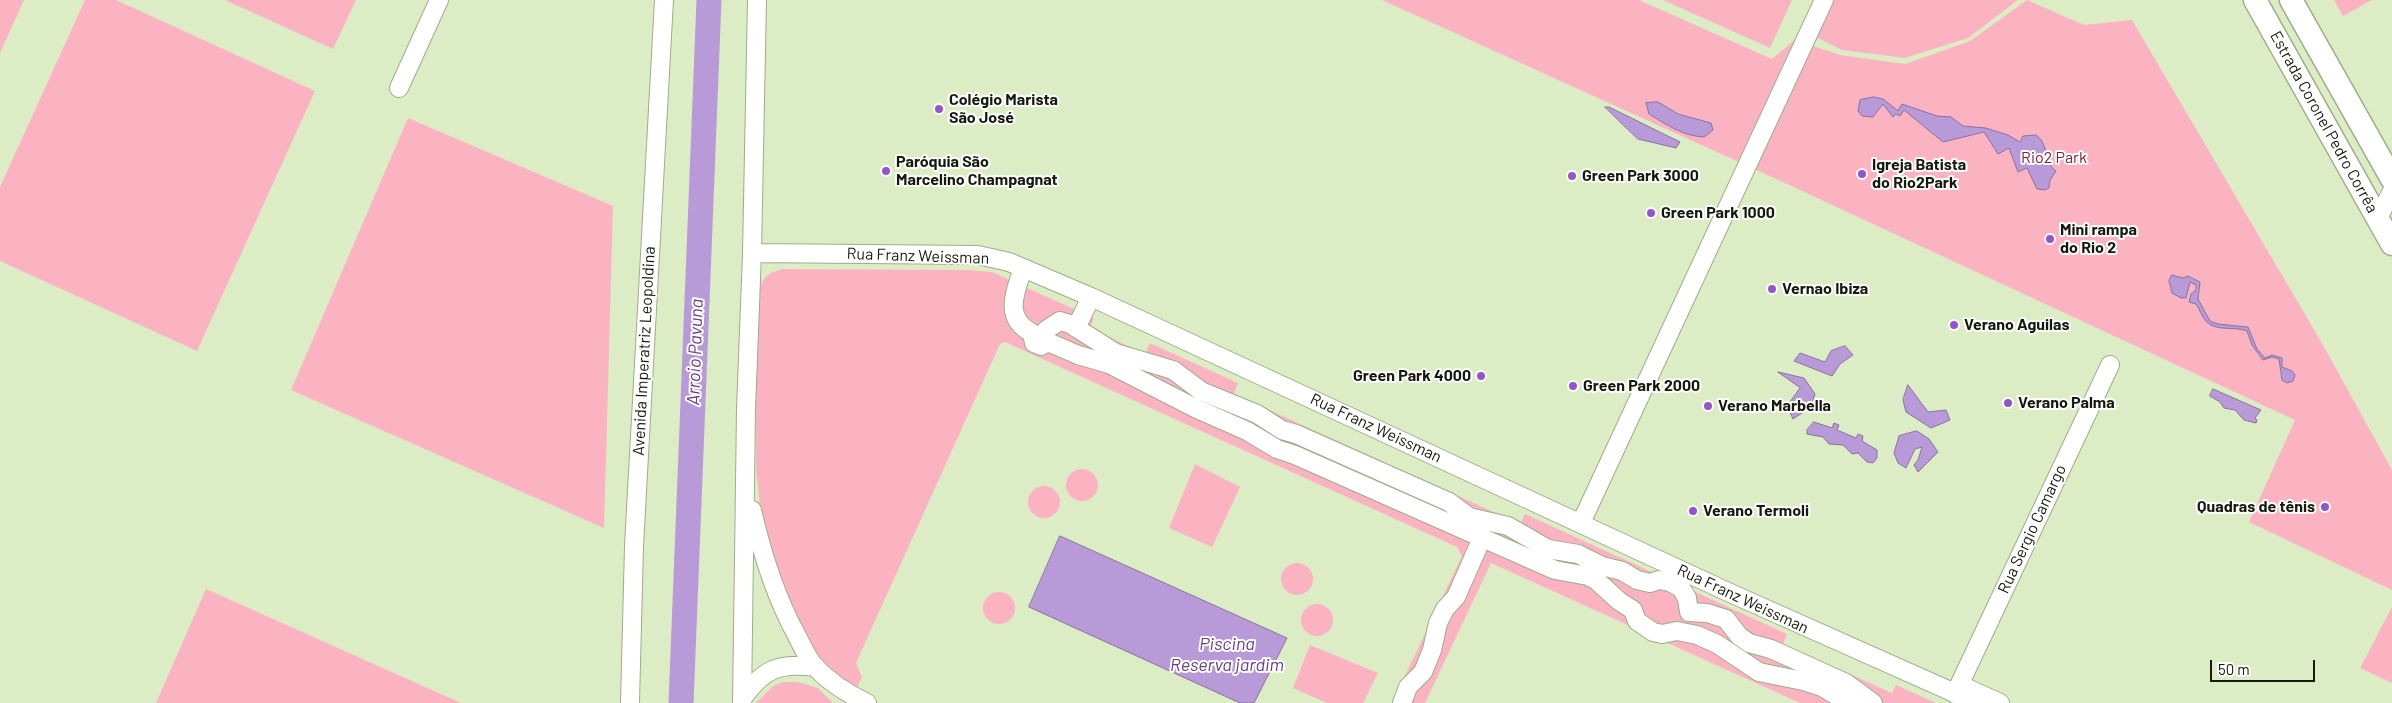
<!DOCTYPE html>
<meta charset="utf-8">
<style>
body{margin:0}
#map{position:relative;width:2392px;height:703px;overflow:hidden;background:#dcedc5;font-family:Barlow,sans-serif}
canvas{display:block}
.scale{position:absolute;left:2210px;top:660px;width:105px;height:22px;box-sizing:border-box;border:2px solid #151a0c;border-top:0;padding-left:6px;font-size:15px;line-height:18px;white-space:nowrap;color:#151a0c;-webkit-text-stroke:4px #fff;paint-order:stroke}
</style>
<div id="map">
<canvas width="2392" height="703"></canvas>
<div class="scale">50 m</div>
</div>
<script>
const ctx = document.querySelector('canvas').getContext('2d');
ctx.lineJoin = 'round';
function fill(path, color) { ctx.fillStyle = color; ctx.fill(path, 'evenodd'); }
function stroke(path, color, width, dash) { ctx.strokeStyle = color; ctx.lineWidth = width; ctx.lineCap = dash ? 'butt' : 'round'; ctx.setLineDash(dash || []); ctx.stroke(path); }
function label(font, color, halo, rows, align = 'center') {
  ctx.font = font + ' Barlow,sans-serif'; ctx.lineWidth = 4; ctx.setLineDash([]); ctx.textBaseline = 'middle'; ctx.strokeStyle = halo; ctx.fillStyle = color; for (const [text, x, y, turn = 0] of rows) {
    ctx.save(); ctx.translate(x, y); ctx.rotate((+turn || 0) * Math.PI / 180); ctx.textAlign = isNaN(turn) ? turn : align; if (halo) ctx.strokeText(text, 0, 0); ctx.fillText(text, 0, 0); ctx.restore();
  }
}
fill(new Path2D(`
 M0,0h24l-24,53z
 M85,0h31l199,91 -118,260 -197,-90v-74z
 M225,0h131l-23,49z
 M1382,0h257l133,59 23,-19 45,15 65,9 65,-23 57,-41 57,25 48,-5 191,325 69,125v120l-143,-68 46,-102 -523,-243z
 M1663,0h129l-22,48z
 M1833,0h185l-50,38 -63,20 -63,-8 -26,-13z
 M2334,0h38l-29,16z
 M408,118l205,88 -9,322 -313,-138z
 M783,269l186,1 23,2 102,46 -4,10 55,26 5,-11 88,40 -4,11 286,130 5,-10 262,120 -4,10 109,49 4,-8 40,18h-136l-309,-140 -66,140h-33l70,-147 -5,-9 -452,-205 -5,2 -144,319 6,14 -7,16 -38,-39 -36,-64 -18,-55 -7,-67v-82l4,-99c5,-12 10,-15 23,-18z
 M1195,464l45,23 -28,60 -43,-19z
 M1066 485a16 16 0 1 1 32 0a16 16 0 1 1-32 0Z
 M1028 502a16 16 0 1 1 32 0a16 16 0 1 1-32 0Z
 M1281 579a16 16 0 1 1 32 0a16 16 0 1 1-32 0Z
 M206,589l255,114h-305z
 M983 608a16 16 0 1 1 32 0a16 16 0 1 1-32 0Z
 M1301 620a16 16 0 1 1 32 0a16 16 0 1 1-32 0Z
 M2392,607v76l-32,-15z
 M1310,645l68,28 -15,30h-36l-34,-15z
 M783,682h15l20,6 15,15h-77l17,-17z`), '#fbb3c1');
const water = new Path2D(`
 M1874,97l9,2 15,12 4,-7 35,12 14,1 12,9 23,2 22,7 12,7 3,-6 13,-1c13,8 8,29 20,36l-6,9 -1,8 -4,2 -8,-1 -10,-21 -9,4 -9,-24 -11,6 -14,-22 -41,10 -39,-32 -4,6 -4,-2 -3,3 -10,-13 -10,13 -11,-1 -4,-5 2,-11z
 M1658,102l20,12 33,9 2,7 -9,7c-21,-1 -37,-12 -55,-23l-3,-11z
 M1605,107h4l71,35 -4,6 -38,-9z
 M2172,275l11,3 5,-2 12,6 -2,17 12,22 8,3 30,3 9,22 8,9 7,-3 10,3v9l10,4 3,4 -2,6 -6,2 -5,-3 -3,-21 -7,-2 -9,3 -11,-15 -5,-14c-12,-5 -32,1 -41,-10 -5,-5 -6,-12 -10,-17l-7,-2 2,-8 5,-4v-5l-6,-3 -4,16h-5l-9,-5 -3,-12z
 M1845,346l8,9 -13,9 -8,12 -38,-15 6,-8 25,9 6,-11z
 M1778,372l26,6 11,16 -4,13 -18,12 -6,-13 13,-18z
 M1908,385l20,27 18,-2 4,10 -19,8 -25,-16 -3,-12z
 M2213,389l48,21 -6,8 2,2 -1,3 -12,-3 -9,-10 -11,-2 -4,-6 -10,-6z
 M1814,422l18,6 2,-5 5,2 -2,5 19,8 2,-4 5,2 -1,5 15,9v8l-4,5 -6,-1 -9,-9 -6,1 -9,-9 -14,-1 -6,-7 -16,-3v-4z
 M1917,431l12,8 9,13 -20,20 -4,-7 4,-5 4,-13 -7,2 -9,19 -8,-5 -4,-10 5,-17z
 M1060,536l227,102 -33,65h-14l-211,-96z`);
fill(water, '#b89ad8');
stroke(water, '#87749b', 1);
stroke(new Path2D(`
 M681,703l28,-703`), '#b89ad8', 25);
const minor = new Path2D(`
 M399,88l40,-88
 M2378,218l14,-27
 M752,253l226,2 31,7 82,35 637,295 249,111
 M1023,268c-8,25 -20,50 9,65l2,10 7,3 7,-4 30,13 31,9 86,44 52,23 30,18 18,6 260,115 33,6 8,4 23,21 14,9 4,11 16,11 9,2 15,-3 20,4 20,9 42,28 44,9 19,6 27,16
 M1076,328l15,-31
 M1046,330l14,-9 10,3 46,29 57,17 28,21 56,23 25,16 14,4 153,68 20,15 39,9 40,23 30,5 24,12 20,5 15,9 13,3 9,-3 11,2 11,6 6,10 2,14 18,1 19,6 13,17 10,7 22,6 75,34 27,20
 M752,510c10,44 23,86 45,126 5,10 10,21 17,30 15,16 34,28 53,37
 M1581,523l243,-523
 M1967,688l33,15
 M1955,694l155,-329
 M742,699c21,-30 37,-37 74,-32
 M630,703l4,-157 30,-546
 M742,703l4,-294 6,-156 5,-253
 M1402,703l6,-16 15,-15 9,-22 6,-27 7,-14 11,-12 26,-59`);
const major = new Path2D(`
 M2255,0l137,244
 M2291,0l101,179`);
stroke(minor, '#9ead88', 20);
stroke(major, '#9ead88', 25);
stroke(minor, '#fff', 18);
stroke(major, '#fff', 22);
for (const [x, y, r, color] of [
 [939,109,5,"#9455cb"],
 [886,171,5,"#9455cb"],
 [1862,174,5,"#9455cb"],
 [1572,176,5,"#9455cb"],
 [1651,213,5,"#9455cb"],
 [2050,239,5,"#9455cb"],
 [1772,289,5,"#9455cb"],
 [1954,325,5,"#9455cb"],
 [1481,376,5,"#9455cb"],
 [1573,386,5,"#9455cb"],
 [2008,403,5,"#9455cb"],
 [1708,406,5,"#9455cb"],
 [2325,507,5,"#9455cb"],
 [1693,511,5,"#9455cb"]
]) { const dot = new Path2D(); dot.arc(x, y, r, 0, 2 * Math.PI); ctx.fillStyle = color; ctx.fill(dot); stroke(dot, '#fff', 2); }
label('bold 16px', '#151a0c', '#fff', [
 ["Colégio Marista",949,100],
 ["São José",949,118],
 ["Paróquia São",896,162],
 ["Marcelino Champagnat",896,180],
 ["Igreja Batista",1872,165],
 ["do Rio2Park",1872,183],
 ["Green Park 3000",1582,176],
 ["Green Park 1000",1661,213],
 ["Mini rampa",2060,230],
 ["do Rio 2",2060,248],
 ["Vernao Ibiza",1782,289],
 ["Verano Aguilas",1964,325],
 ["Green Park 4000",1471,376,"right"],
 ["Green Park 2000",1583,386],
 ["Verano Palma",2018,403],
 ["Verano Marbella",1718,406],
 ["Quadras de tênis",2315,507,"right"],
 ["Verano Termoli",1703,511]
], 'left');
label('16px', '#151a0c', '#fff', [
 ["Estrada Coronel Pedro Corrêa",2324,122,61],
 ["Rua Franz Weissman",918,256,2],
 ["Avenida Imperatriz Leopoldina",644,351,-87],
 ["Rua Franz Weissman",1376,428,25],
 ["Rua Sergio Camargo",2032,529,-65],
 ["Rua Franz Weissman",1743,599,25]
]);
label('16px', '#7b233e', '#fff', [
 ["Rio2 Park",2054,158]
]);
label('italic 18px', '#643d88', '#fff', [
 ["Arroio Pavuna",695,352,-88],
 ["Piscina",1227,644],
 ["Reserva jardim",1227,665]
]);
</script>
